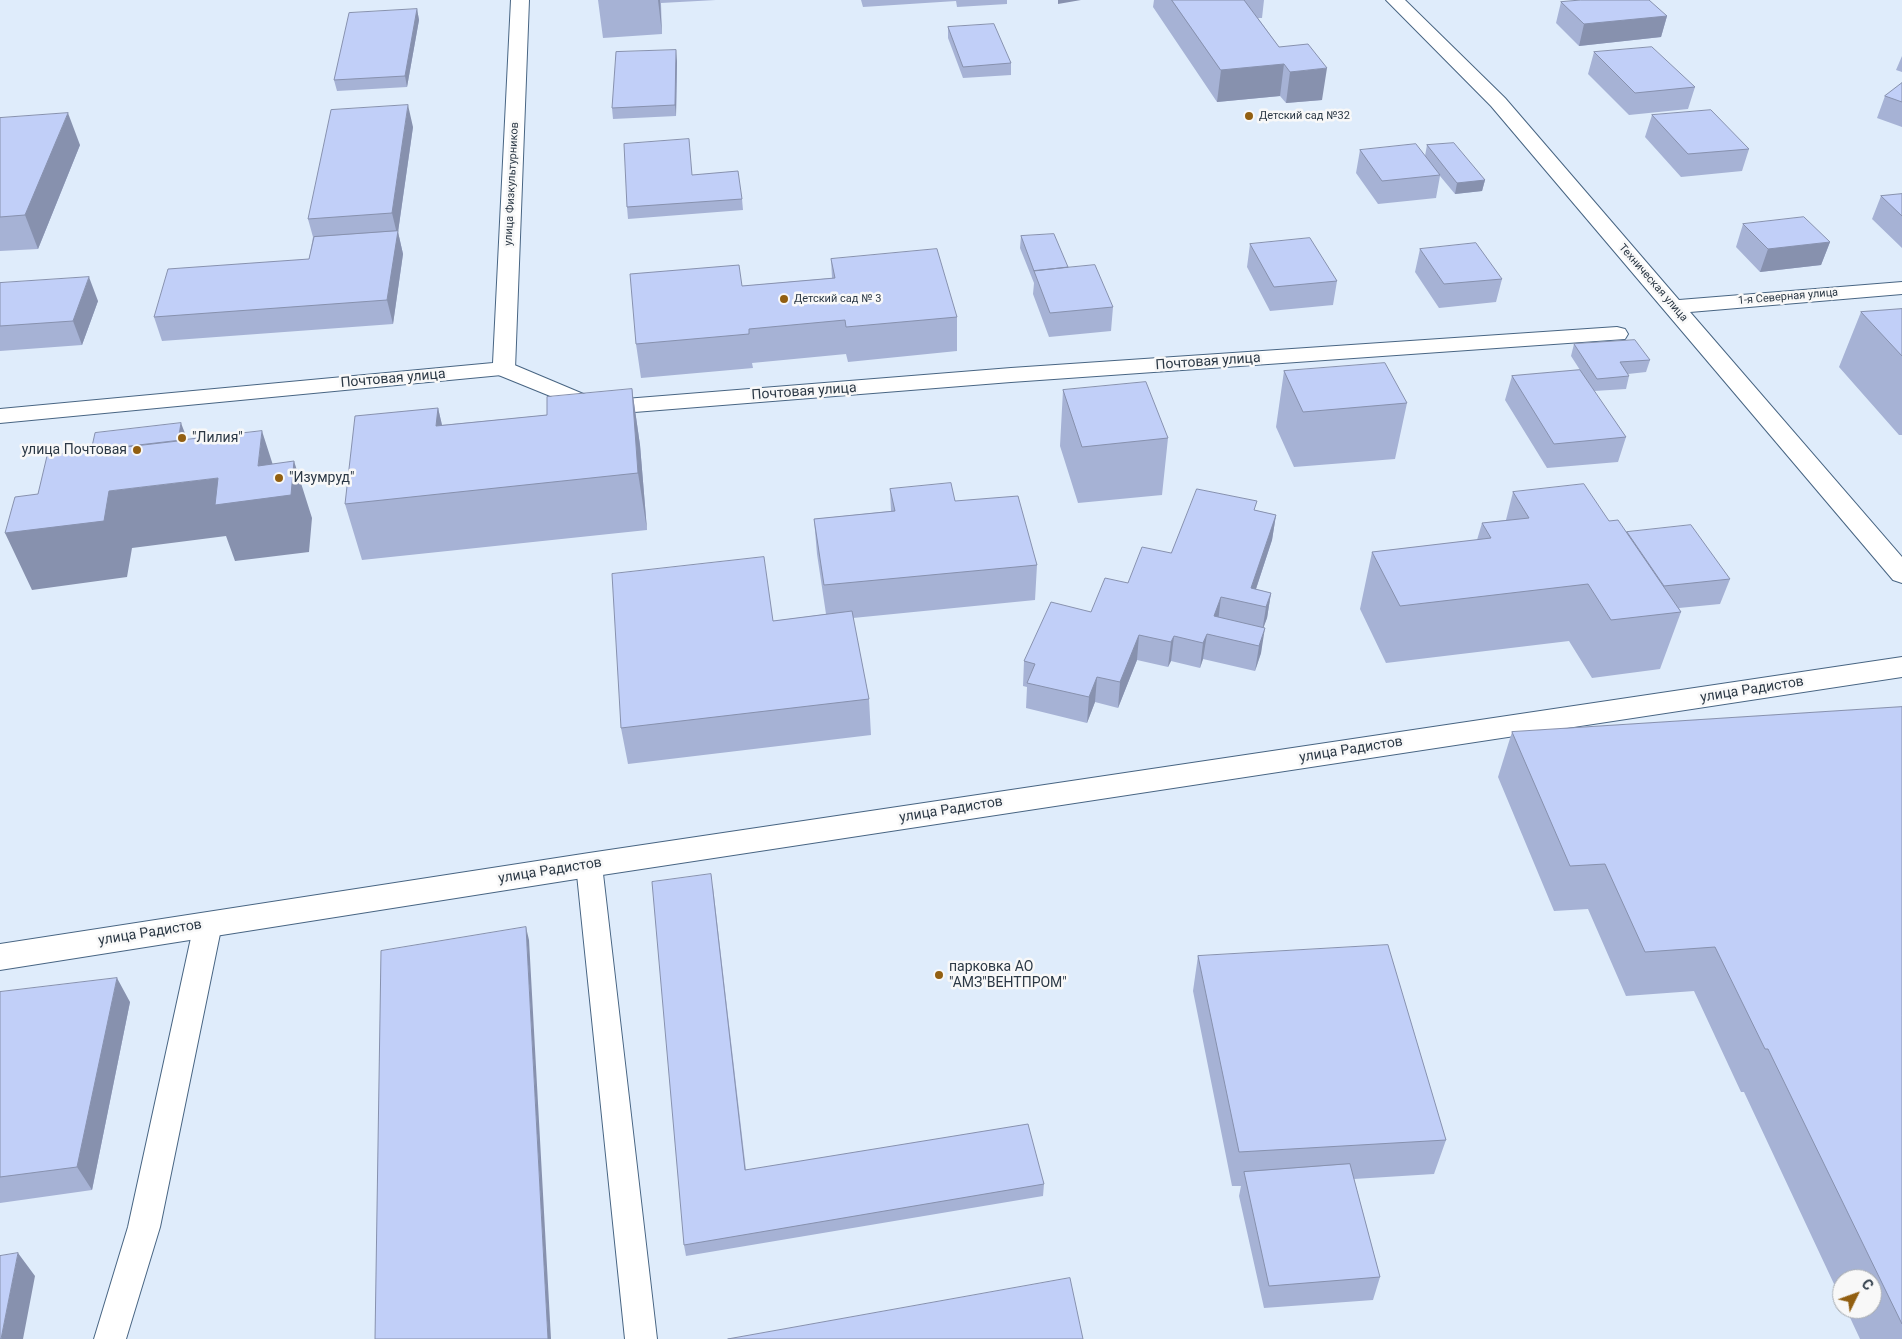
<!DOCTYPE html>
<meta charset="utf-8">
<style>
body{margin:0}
#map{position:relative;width:1902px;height:1339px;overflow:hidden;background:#dfecfb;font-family:Roboto,sans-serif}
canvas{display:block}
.north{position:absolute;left:1832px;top:1269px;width:50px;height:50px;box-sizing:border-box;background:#f8f8f8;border:1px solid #a6abb0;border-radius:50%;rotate:48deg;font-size:14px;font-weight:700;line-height:20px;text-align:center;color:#2b3845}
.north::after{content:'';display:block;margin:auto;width:18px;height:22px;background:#925f11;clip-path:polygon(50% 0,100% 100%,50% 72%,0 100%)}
</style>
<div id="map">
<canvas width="1902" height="1339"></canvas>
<div class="north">С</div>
</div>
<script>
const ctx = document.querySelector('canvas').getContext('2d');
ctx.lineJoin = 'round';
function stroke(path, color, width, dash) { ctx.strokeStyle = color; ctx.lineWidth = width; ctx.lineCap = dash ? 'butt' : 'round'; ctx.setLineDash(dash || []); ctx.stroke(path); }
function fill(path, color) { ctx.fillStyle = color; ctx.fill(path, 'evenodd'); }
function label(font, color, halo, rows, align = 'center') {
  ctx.font = font + ' Roboto,sans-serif'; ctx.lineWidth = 5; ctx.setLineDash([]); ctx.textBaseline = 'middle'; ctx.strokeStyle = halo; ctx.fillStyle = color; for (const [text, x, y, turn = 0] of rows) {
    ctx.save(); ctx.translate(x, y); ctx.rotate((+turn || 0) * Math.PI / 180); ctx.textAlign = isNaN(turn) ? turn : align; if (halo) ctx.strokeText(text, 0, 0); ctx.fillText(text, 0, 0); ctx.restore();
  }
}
const service = new Path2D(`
 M589,855l9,3 4,7 55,474h-32l-49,-474 4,-7z
 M208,913l10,3 4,8 -62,303 -34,112h-32l34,-112 66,-303 4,-8z`);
const minor = new Path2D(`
 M1386,0h19l100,98 174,202 223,-18v12l-212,18 212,245v26l-9,-3 -402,-474z
 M1617,327l8,2 3,5 -3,5 -614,43 -414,33 -101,-41 -3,-5 3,-5 8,-2 8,2 88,37 411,-33z
 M1902,657v20l-1313,200 -589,93v-26l589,-91z`);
const tertiary = new Path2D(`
 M511,0h18l-14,369 -3,5 -512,49v-14l493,-46z`);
stroke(service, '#486583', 2);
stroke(minor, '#486583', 2);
stroke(tertiary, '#486583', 2);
fill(service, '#fff');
fill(minor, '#fff');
fill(tertiary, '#fff');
fill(new Path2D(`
 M598,0h118l-55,3 1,31 -59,4z
 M861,0h146v4l-50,3 -1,-6 -93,6z
 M1154,0h110l-2,18h-4l21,29 43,53 -36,3 -6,-7 -63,6 -64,-95z
 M1561,2l106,14 -6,21 -82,9 -23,-23z
 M417,9l2,11 -12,67 -70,4 -3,-11z
 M948,27l63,36v12l-48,3 -15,-40z
 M1594,52l101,35 -7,22 -59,6 -41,-41z
 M1902,56v16l-6,-2z
 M677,61l-1,55 -63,3 -1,-11z
 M1902,83v44l-25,-9 8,-22z
 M1652,115l97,34 -7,22 -61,6 -36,-40z
 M0,118l80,27 -42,104 -38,2z
 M413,127l-15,105 5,22 -10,70 -231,17 -8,-24 155,-58 4,-22 -5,-18z
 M1427,145l58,35 -3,11 -27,3 -15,-18 -4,22 -58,6 -22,-31 4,-23 65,6z
 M692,175l50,24 1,11 -115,9 -1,-12z
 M1902,194v54l-30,-29 9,-23z
 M1743,224l87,18 -9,23 -61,7 -24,-25z
 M1021,236l47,31 45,40 -2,24 -62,6 -16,-43 1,-11 -14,-35z
 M1250,244l87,37 -4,24 -63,6 -23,-44z
 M1420,249l82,30 -6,23 -57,6 -24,-36z
 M831,259l126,58v34l-109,11 -2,-8 -94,9 1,5 -112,10 -5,-34 106,-58 90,-8z
 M0,283l98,18 -16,44 -82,6z
 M1902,309v126h-3l-60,-68 22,-55z
 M1574,344l76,16 -4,12 -18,2 1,2 -3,13 -32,2 32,46 -8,25 -71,6 -42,-68 7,-24 68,-6 -9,-14z
 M1284,371l123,32 -12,56 -101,8 -18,-40z
 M632,389l8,56 7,85 -285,30 -17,-56 93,-96 4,17 105,-10z
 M1063,390l105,48 -6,57 -84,8 -18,-57z
 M890,489l65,12 82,64 -2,35 -182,18 16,81 2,36 -243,29 -7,-36 152,-107 53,-7 -9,-60 -3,-35 77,-8z
 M1513,492l96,29 18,11 103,47 -10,25 -41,4 2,4 -21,57 -68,9 -23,-37 -183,22 -26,-54 12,-57 105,-12 5,-17 24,-3z
 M1255,510l21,5 -4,25 -16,49 15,4 -4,25 -4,9 -2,26 -6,18 -52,-12 -3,9 -29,-7 -3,6 -31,-7 -19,48 -23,-6 -8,21 -61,-15 1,-21 -4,-1 1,-25 67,-49 37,-29 43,-30z
 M1902,707v632h-42l-14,-30h26v-30h-30v22l-98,-209h-3l-47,-101 -68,5 -38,-87 -34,2 -56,-134 14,-45z
 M713,887l33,283 298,14 -1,12 -357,60 -2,-11z
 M1198,956l248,184 -12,34 -80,5 26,98 -7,23 -109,8 -25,-112 2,-10h-9l-39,-195z
 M0,992l130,10 -38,188 -92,13z`), '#a6b2d5');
fill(new Path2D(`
 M658,0h2l2,34z
 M1058,0h23l-23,4z
 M417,9l2,11 -12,67 -2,-11z
 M1667,16l-6,21 -82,9 5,-22z
 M676,50l1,11 -1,55 -1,-11z
 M1284,64l-4,32 -63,6 4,-32z
 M1327,68l-5,32 -36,3 4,-31z
 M408,105l5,22 -15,105 5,22 -10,70 -6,-24 10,-66 -5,-21z
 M68,113l12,32 -42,104 -13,-34z
 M1485,180l-3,11 -27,3 2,-11z
 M1830,242l-9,23 -61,7 8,-23z
 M89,277l9,24 -16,44 -9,-24z
 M632,389l8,56 7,85 -9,-57z
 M438,408l13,56 -15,-38z
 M181,423l5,13 -5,26 -5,-13z
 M262,431l18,56 14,-26 18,57 -3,34 -74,9 -9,-25 -94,12 -5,29 -95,13 -27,-57 104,-42 109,-13 40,-12z
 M1276,515l-4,25 -21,64v-16z
 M1271,593l-4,25 -5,14 4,-25z
 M1221,597l-3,25 -4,-6z
 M1265,628l-4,25 -6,18 4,-25z
 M1207,634l-4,25 -3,9 3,-25z
 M1139,635l-2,25 -19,48 2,-26z
 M1174,636l-3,25 -3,6 3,-25z
 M1097,677l-2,25 -8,21 2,-26z
 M526,927l3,13 22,399h-3z
 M117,978l13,24 -38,188 -15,-23z
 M18,1253l17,23 -12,63h-22z`), '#8791ae');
const building = new Path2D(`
 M1172,0h72l35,47 29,-3 19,24 -37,4 -6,-8 -63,6z
 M1581,0h68l18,16 -83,8 -23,-22z
 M417,9l-12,67 -71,4 15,-67z
 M994,24l17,39 -48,4 -15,-40z
 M1652,47l43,40 -60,6 -41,-41z
 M676,50l-1,55 -63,3 4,-56z
 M1902,83v19l-17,-6z
 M408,105l-16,108 -84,6 23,-109z
 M1711,110l38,39 -61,5 -36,-39z
 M68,113l-43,102 -25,2v-99z
 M689,139l3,36 46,-4 4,28 -115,8 -3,-63z
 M1454,143l31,37 -28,3 -30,-38z
 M1416,144l24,31 -58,6 -22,-31z
 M1902,194v22l-21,-20z
 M1804,217l26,25 -62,7 -25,-25z
 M398,231l-11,69 -233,17 14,-48 141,-10 5,-22z
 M1054,234l14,33 -34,4 -13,-35z
 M1310,238l27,43 -63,6 -24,-43z
 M1476,243l26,36 -58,5 -24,-35z
 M937,249l20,68 -111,10 -1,-7 -96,9v5l-113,10 -6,-70 109,-9 3,21 93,-8 -4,-19z
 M1095,265l18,42 -63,6 -16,-42z
 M89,277l-16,44 -73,5v-43z
 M1902,309v47l-41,-44z
 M1635,340l15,20 -30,2 9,14 -32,3 -23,-35z
 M1385,363l22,40 -104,9 -19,-41z
 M1580,370l46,67 -72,7 -42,-68z
 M1146,382l22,56 -86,9 -19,-57z
 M632,389l6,84 -293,31 10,-88 83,-8 -2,18 111,-11v-18z
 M181,423l-3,18 -87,10 4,-18z
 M262,431l-4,35 36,-5 -3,34 -76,10 3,-27 -109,13 -5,30 -99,12 10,-36 23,-3 9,-38z
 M951,483l4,18 63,-5 19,69 -213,20 -10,-66 81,-8 -5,-22z
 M1584,484l25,37 9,-1 63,92 -70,8 -23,-36 -188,22 -28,-54 119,-14 -9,-15 47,-5 -16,-26z
 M1197,489l60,12 -3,9 22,5 -25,73 20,5 -5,14 -45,-10 -7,19 51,12 -6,18 -52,-12 -4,9 -29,-7 -3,6 -32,-7 -19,47 -23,-5 -8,20 -62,-14 8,-19 -11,-3 27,-59 40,10 14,-34 23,5 14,-36 29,6z
 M1691,525l39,54 -66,7 -37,-54z
 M764,557l9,64 79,-10 17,88 -248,29 -9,-154z
 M1902,707v617l-134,-275h-3l-50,-102 -70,5 -40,-88 -35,2 -58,-134z
 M711,874l34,296 283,-46 16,60 -360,61 -32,-363z
 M526,927l22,412h-173l6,-388z
 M1388,945l58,195 -207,12 -41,-196z
 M117,978l-40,189 -77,10v-185z
 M1350,1164l30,113 -111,9 -25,-114z
 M18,1253l-17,86h-1v-83z
 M1070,1278l13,61h-355z`);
fill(building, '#c1cff8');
stroke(building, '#8791ae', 1);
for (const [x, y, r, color] of [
 [1249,116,5,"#925f11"],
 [784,299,5,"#925f11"],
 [182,438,5,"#925f11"],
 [137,450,5,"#925f11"],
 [279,478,5,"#925f11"],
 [939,975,5,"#925f11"]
]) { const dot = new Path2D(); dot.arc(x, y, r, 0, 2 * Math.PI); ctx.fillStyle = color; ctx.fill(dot); stroke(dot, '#f8f8f8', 2); }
label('11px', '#2b3845', '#f8f8f8', [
 ["Детский сад №32",1259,116],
 ["Детский сад № 3",794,299]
], 'left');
label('11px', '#2b3845', '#f8f8f8', [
 ["улица Физкультурников",512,184,-87],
 ["Техническая улица",1653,283,49],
 ["1-я Северная улица",1788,297,-5]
]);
label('14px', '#2b3845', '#f8f8f8', [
 ["Почтовая улица",1208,362,-4],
 ["Почтовая улица",393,379,-5],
 ["Почтовая улица",804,392,-4],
 ["улица Радистов",1752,690,-9],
 ["улица Радистов",1351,750,-9],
 ["улица Радистов",951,810,-9],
 ["улица Радистов",550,871,-9],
 ["улица Радистов",150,933,-9]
]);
label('14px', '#2b3845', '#f8f8f8', [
 ["\"Лилия\"",192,438],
 ["улица Почтовая",127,450,"right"],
 ["\"Изумруд\"",289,478],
 ["парковка АО",949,967],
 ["\"АМЗ\"ВЕНТПРОМ\"",949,983]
], 'left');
</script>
